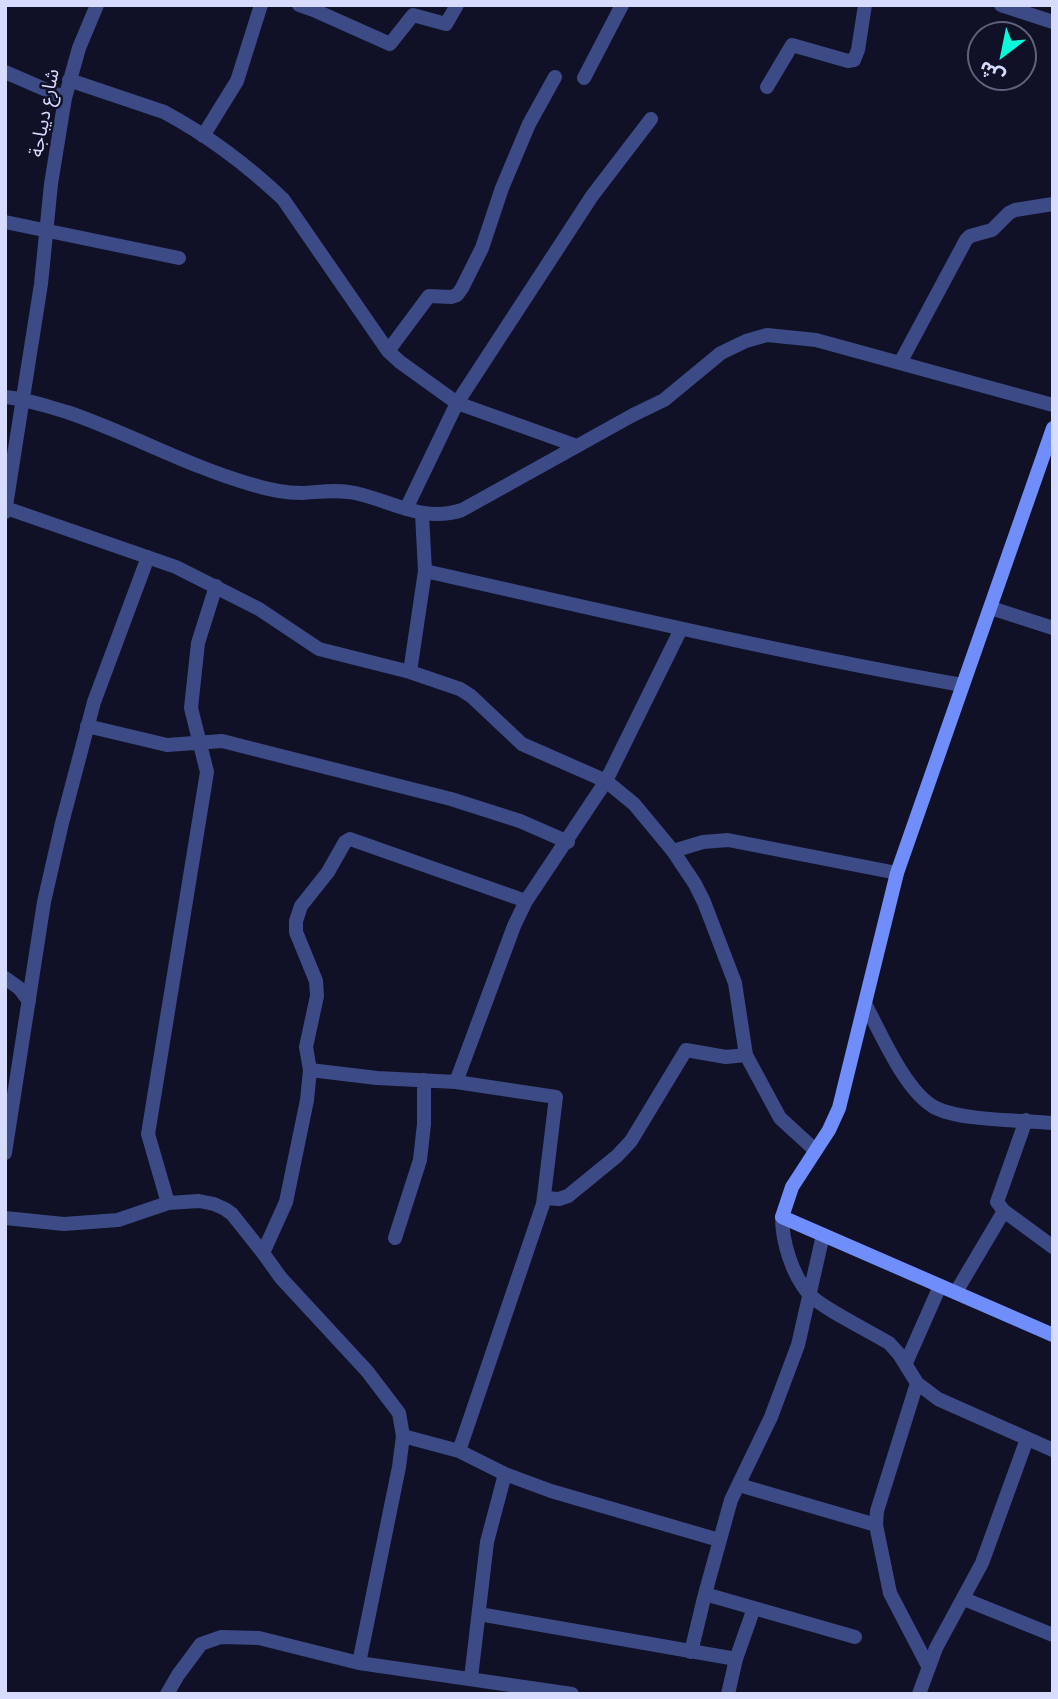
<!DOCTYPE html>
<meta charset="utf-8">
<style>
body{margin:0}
#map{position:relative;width:1058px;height:1699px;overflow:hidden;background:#101127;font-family:"Fira Sans","Noto Sans Arabic",sans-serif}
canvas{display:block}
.frame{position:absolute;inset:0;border:7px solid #d7dbfe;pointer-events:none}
.north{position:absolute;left:967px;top:21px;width:70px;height:70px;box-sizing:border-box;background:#101127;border:2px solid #60627d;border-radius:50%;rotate:212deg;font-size:19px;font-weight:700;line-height:28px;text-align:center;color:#d7dbfe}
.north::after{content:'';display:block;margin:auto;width:24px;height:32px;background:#07fad9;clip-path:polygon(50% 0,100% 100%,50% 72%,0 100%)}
</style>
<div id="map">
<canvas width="1058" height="1699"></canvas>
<div class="frame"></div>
<div class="north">ش</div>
</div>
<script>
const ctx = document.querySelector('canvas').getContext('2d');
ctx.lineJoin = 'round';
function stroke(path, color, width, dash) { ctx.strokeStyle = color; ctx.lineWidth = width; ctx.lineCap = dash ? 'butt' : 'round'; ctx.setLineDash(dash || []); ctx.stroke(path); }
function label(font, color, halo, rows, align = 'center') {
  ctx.font = font + ' "Fira Sans","Noto Sans Arabic",sans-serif'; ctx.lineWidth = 5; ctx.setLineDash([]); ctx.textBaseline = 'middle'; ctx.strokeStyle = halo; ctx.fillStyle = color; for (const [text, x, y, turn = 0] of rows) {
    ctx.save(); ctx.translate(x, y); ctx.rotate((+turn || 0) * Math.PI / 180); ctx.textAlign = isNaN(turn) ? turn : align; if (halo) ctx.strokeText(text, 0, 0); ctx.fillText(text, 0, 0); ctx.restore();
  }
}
stroke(new Path2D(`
 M299,5l17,6 74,33 23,-29 33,9 11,-19
 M1001,5l52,17
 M5,72l60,26
 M584,78l38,-73
 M69,80l95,32c43,23 84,54 119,87l105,152 12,11 57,41 120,43
 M767,87l25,-42 56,16 6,-1 4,-10 7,-45
 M203,136l34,-55 24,-76
 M5,222l174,36
 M388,351l41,-55 22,1 6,-2 5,-7 20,-40 20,-60 27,-64 26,-47
 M900,363l66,-123 4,-4 22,-6 17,-17 6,-3 38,-6
 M5,397c22,2 41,9 62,15 62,21 120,54 183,72 16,5 35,9 52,9 18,-1 35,-4 53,0 37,8 68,30 107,17l171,-95 31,-15 57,-47 25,-12 21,-6 49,5 237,65
 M6,508l170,59 83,42 60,40 91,23 50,17 11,7 51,48 84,37 28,23 39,47 22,33 9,18 31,81 11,72 34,63 35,32
 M406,509l51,-106 135,-207 59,-77
 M5,512l36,-228 10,-100 14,-86 14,-50 18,-43
 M425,571c178,40 356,82 537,114
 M991,608l62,20
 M410,672l15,-101 -3,-57
 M87,726l80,19 55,-4 229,58 69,22 48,21
 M673,851l30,-9 25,-2 169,33
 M5,978l14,10 10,13
 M865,1004c16,29 40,87 69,103 25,14 88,13 119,16
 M310,1070l67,8 79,4 100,15 -13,107 -84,247
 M456,1082l58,-156 12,-25 80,-120 75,-152
 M1026,1120l-29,82 7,9 49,36
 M5,1153l39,-251 18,-79 32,-121 54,-145
 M545,1198l14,1 9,-3 49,-40 14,-15 55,-91 40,7 20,-2
 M168,1203l-20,-69 59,-362 -16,-64 7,-65 18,-57
 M782,1217c0,24 10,58 27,77 11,13 62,38 80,49l10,11 18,29 21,16 115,51
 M5,1218l59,6 54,-4 50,-17 31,-2 15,3 11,5 7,5 31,39 18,25 86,93 32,42 4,23 -4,31 -40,196
 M823,1235l-25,110 -27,72 -40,83 -26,94 150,43
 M395,1238l25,-78 4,-36v-44
 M263,1253l23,-51 21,-102 3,-30 -4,-23 11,-51 -1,-15 -20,-49v-11l5,-15 27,-34 17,-30 5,-3 176,62
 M956,1292l48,-81
 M906,1363l34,-77
 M917,1383l-40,128 -1,14 14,68 38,73
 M403,1436l56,15 46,23 46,17 168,49
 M739,1485l137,40
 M964,1599l89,36
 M479,1614l257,45
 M691,1652l14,-58
 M471,1678l16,-136 18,-68
 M167,1694l11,-19 23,-31 20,-7 38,1 100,25 213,31
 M728,1694l8,-35 18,-51
 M919,1694l17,-46 46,-85 45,-124`), '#3c4a85', 14);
stroke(new Path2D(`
 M1053,428l-156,445 -58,235 -10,22 -37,57 -10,30 271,118`), '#708dfc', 14);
label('19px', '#d7dbfe', '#101127', [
 ["شارع ديباجة",45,113,-79]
]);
</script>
